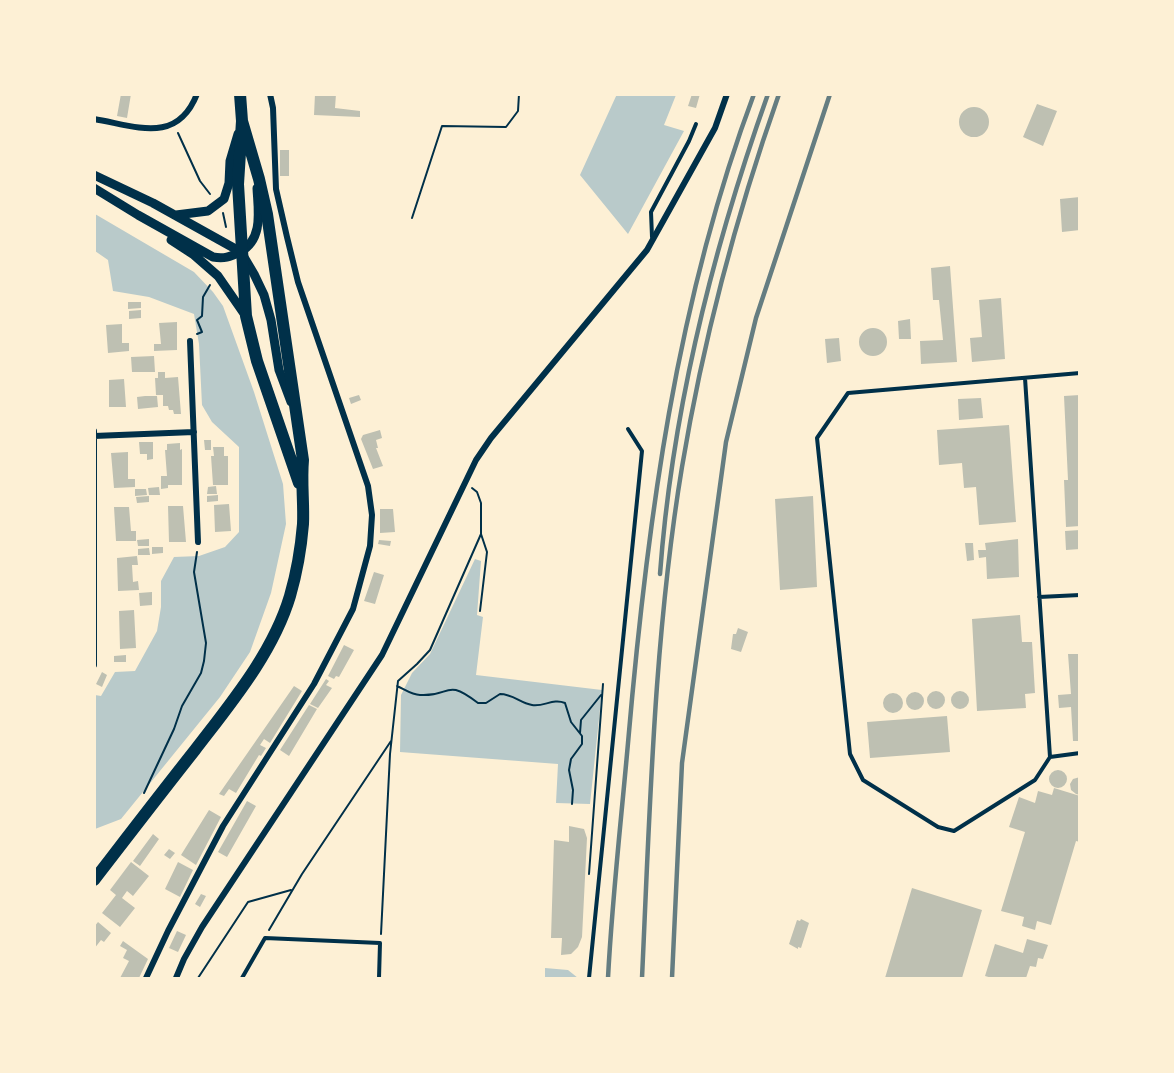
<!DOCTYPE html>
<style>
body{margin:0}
#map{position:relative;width:1174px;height:1073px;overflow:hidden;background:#fdf0d5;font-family:Raleway,sans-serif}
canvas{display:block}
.frame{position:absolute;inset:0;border:96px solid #fdf0d5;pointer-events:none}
</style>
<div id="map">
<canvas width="1174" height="1073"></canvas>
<div class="frame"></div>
</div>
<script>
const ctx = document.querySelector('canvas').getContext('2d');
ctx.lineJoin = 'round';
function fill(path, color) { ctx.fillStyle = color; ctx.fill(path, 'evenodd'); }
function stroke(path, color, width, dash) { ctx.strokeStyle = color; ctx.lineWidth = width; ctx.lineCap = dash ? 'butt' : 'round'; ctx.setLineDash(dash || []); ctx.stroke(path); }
fill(new Path2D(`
 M617,94l59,1 -12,30 20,6 -56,103 -48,-59z
 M95,214l99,58 19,20 10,14 31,86 29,92 3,40 -15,69 -21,59 -30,45 -99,122 -26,10v-134l6,1 14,-24 20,-1 22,-40 4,-24v-26l13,-24 25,-1 26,-9 14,-15v-85l-27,-25 -10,-17 -3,-61 -5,-30 -45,-17 -36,-6 -5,-31 -13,-9z
 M475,559l6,2 -4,54 6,2 -7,58 126,15 -12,114 -34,-1 2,-39 -158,-12 1,-57 11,-22 18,-19z
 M545,968l23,2 10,8h-33z`), '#b9caca');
fill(new Path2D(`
 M121,94h10l-4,24 -10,-2z
 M315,94h21l-1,14 25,3v6l-46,-2z
 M692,94h8l-4,14 -8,-2z
 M1037,104l20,7 -14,35 -20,-9z
 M959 122a15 15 0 1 1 30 0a15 15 0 1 1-30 0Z
 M280,150h9v26h-9z
 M1080,197v33l-18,2 -2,-33z
 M950,266l7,96 -36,2 -1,-23 23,-1 -4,-40h-6l-2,-32z
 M1001,298l4,61 -33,3 -2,-24 12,-1 -3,-37z
 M128,302h13v6l-13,1z
 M141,310v8l-12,1v-8z
 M910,319l1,20h-12l-1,-18z
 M177,322v28l-23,1v-7h7l-2,-21z
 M122,324v19h7v8l-21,2 -2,-28z
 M859 342a14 14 0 1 1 28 0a14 14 0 1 1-28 0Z
 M839,338l2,23 -14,2 -2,-24z
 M154,356l1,16h-23l-1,-15z
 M158,372h7v6l13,-1 3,37h-7l-1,-4h-4l-1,-4h-5v-11h-7l-1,-17h3z
 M124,379l2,28h-17v-27z
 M359,395l2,5 -10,4 -2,-6z
 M1080,395v131l-14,1 -2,-47h4l-4,-84z
 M145,396h12l1,11 -20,2 -1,-12z
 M981,398l2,20 -24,2 -1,-21z
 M1009,425l7,97 -37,3 -3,-38 -12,1 -2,-25 -23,2 -2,-35z
 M380,430l2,8 -6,2 2,8h-2l7,18 -10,3 -12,-30 2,-4z
 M204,440h7v10h-6z
 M139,442h14v17l-6,1v-6h-7z
 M180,443v7l2,-1v36h-14v3l-7,1v-13h6l-2,-26h2v-6z
 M213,447h11v9h4v29h-15l-2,-29h3z
 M128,452v27h7v8l-21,1 -3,-35z
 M216,486l1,8h-10l1,-7z
 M159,487l1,8h-11l-1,-7z
 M135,489h11l1,6 -12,1z
 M218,495v6l-11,1v-6z
 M149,496v6l-12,1 -1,-6z
 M813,496l4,91 -37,3 -5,-91z
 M229,504l2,27 -16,1 -1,-27z
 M168,506h15l3,36h-17z
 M114,507h15l2,24h5v10h-20z
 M380,509h13l2,23 -15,1z
 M1080,530v19l-14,1 -1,-19z
 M149,539v7h-11l-1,-6z
 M1018,539l1,38 -32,2 -1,-22 -7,1 -1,-8h8l-1,-7z
 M379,540l12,1 -1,5 -12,-2z
 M965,543h8l1,17 -7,1z
 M152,547h11v6l-11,1z
 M149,548l1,7h-12v-6z
 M137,556l1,9h-6l1,17 5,-1 1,9 -21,1 -1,-33z
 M374,572l10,3 -9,29 -11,-3z
 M152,592v13l-12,1 -1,-13z
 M134,610l2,38 -16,1 -1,-38z
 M1020,615l2,27h10l3,51 -10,1 1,14 -49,3 -5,-92z
 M738,628l10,4 -7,20 -10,-3 2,-15h3z
 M344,645l10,5 -15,27 -3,-1 -2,3 -6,-3z
 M1068,654h12v87h-7l-2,-34 -12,1 -1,-13 13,-1z
 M126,655v7h-12v-6z
 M102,672l5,3 -5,12 -6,-3z
 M326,679l3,2 -3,4 6,3 -14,20 -8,-4z
 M294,686l8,5 -32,52 -6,-4 -4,6 6,3 -5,8 -2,-1 -23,38 -7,-4 -5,7 -5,-2z
 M927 700a9 9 0 1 1 18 0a9 9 0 1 1-18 0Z
 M951 700a9 9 0 1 1 18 0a9 9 0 1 1-18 0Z
 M906 701a9 9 0 1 1 18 0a9 9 0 1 1-18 0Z
 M883 703a10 10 0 1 1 20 0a10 10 0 1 1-20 0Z
 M309,705l8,4 -28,47 -9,-6z
 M947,716l3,36 -80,6 -3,-36z
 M1049 779a9 9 0 1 1 18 0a9 9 0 1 1-18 0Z
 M1080,777v18l-4,-1 -5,-4 -1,-6 3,-5z
 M1054,788l26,8v46l-4,-1 -25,84 -14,-4 -2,9 -13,-4 2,-9 -23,-6 24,-79 -16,-5 10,-30 16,6 3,-12 14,4z
 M247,801l9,5 -29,51 -9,-5z
 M209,810l12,7 -25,48 -15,-10z
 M569,826l15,3 3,9 -5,99 -4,10 -7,7 -10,1 1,-17h-11l3,-98 15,2z
 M153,834l6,5 -19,27 -7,-5z
 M169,849l6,4 -5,6 -6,-4z
 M131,862l18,14 -16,20 -6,-5 -5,7 13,10 -15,19 -18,-14 14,-18 -6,-5z
 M178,862l15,8 -13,27 -15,-8z
 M912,888l70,22 -20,68h-77z
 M201,894l5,2 -6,11 -5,-3z
 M801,919l8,4 -8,25 -3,-1v2l-9,-5 8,-24 3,1z
 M98,922l13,11 -7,9 -3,-2 -7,9v-22z
 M177,931l9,4 -8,17 -9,-4z
 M1027,939l21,6 -5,14 -5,-1 -2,9 -6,-1 -4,12h-34l-7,-2 10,-32 28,9z
 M123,941l25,18 -9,19h-19l9,-17 -6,-3 4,-8 -7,-4z`), '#bec0b2');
stroke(new Path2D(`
 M178,133l22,48 10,13
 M223,213l3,14
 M412,218l30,-92 64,1 12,-16 1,-17
 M197,334l5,-2 -5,-12 5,-4 1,-19 7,-12
 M480,611l7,-59 -6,-18
 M397,686c7,3 15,9 23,9 32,2 24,-18 58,8h8l14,-9c13,0 20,9 32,11 12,2 21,-7 33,-2l6,19 11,14v8l-11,15 -2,11 4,20 -1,14
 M580,733l1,-13 20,-25
 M144,793l30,-64 8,-23 19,-33 3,-12 2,-18 -12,-71 3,-20
 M589,874l14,-190
 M269,930l33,-56 89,-133
 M381,934l9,-180 8,-73 19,-17 13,-14 51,-116v-31l-4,-11 -5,-4
 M198,978l50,-76 43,-12`), '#003049', 2);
stroke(new Path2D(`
 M652,237l-1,-25 38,-71 7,-17
 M1080,373l-232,20 -31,45 33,316 13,26 75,47 16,4 81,-51 15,-23 30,-4
 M1025,378l25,379
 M1039,597l41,-2
 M242,978l23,-40 115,5 -1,35
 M589,978l53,-527 -14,-22`), '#003049', 4);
stroke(new Path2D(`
 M94,119c42,7 83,26 103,-25
 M190,341l8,201
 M94,431v234
 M94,436l100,-4
 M146,978l22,-47 55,-105 91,-142 39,-75 17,-63 2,-31 -4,-29 -70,-204 -11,-45 -11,-48 -3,-81 -3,-14
 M176,978l8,-19 18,-32 180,-272 94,-195 15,-22 156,-188 68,-122 12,-34`), '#003049', 6);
stroke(new Path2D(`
 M94,175l59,28 88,49 13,22 10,21 7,25 8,50 12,32
 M94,188l44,27 75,42c11,2 17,0 27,-5 24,-13 18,-42 17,-64
 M176,215l32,-4 16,-12 5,-16 1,-22 8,-27
 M171,240l23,15 24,21 27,39`), '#003049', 9);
stroke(new Path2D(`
 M240,94l2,27 -4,63 8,132 11,45 42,122
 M94,880c34,-44 67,-87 101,-130 36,-47 78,-97 95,-154 7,-24 11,-48 13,-72 1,-21 -2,-42 0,-64l-36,-246 -8,-35 -17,-58`), '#003049', 12);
stroke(new Path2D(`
 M660,574c12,-162 53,-326 108,-480
 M608,978c4,-78 13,-156 20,-235 19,-220 48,-441 126,-649
 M642,978c8,-170 12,-342 40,-511 21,-126 54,-251 97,-373
 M672,978l10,-215 44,-321 30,-124 74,-224`), '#657d81', 4.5);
</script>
